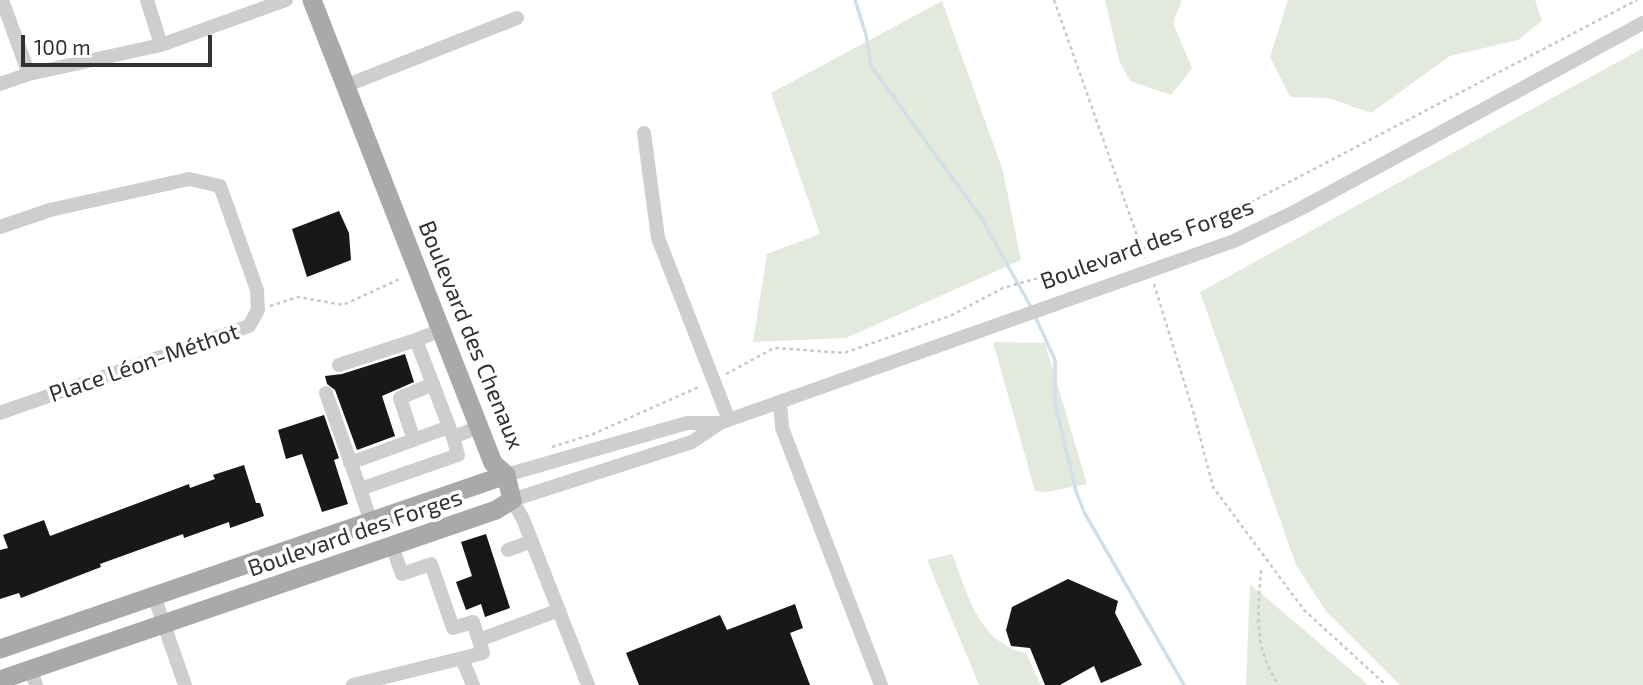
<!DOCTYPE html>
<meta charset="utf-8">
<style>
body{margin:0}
#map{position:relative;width:1643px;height:685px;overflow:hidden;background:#fff;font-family:"Exo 2",sans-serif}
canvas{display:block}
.scale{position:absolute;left:21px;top:35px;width:191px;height:32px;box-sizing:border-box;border:4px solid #313131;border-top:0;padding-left:9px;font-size:21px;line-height:24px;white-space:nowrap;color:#313131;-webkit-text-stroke:5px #fff;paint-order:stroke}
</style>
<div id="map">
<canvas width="1643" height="685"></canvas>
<div class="scale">100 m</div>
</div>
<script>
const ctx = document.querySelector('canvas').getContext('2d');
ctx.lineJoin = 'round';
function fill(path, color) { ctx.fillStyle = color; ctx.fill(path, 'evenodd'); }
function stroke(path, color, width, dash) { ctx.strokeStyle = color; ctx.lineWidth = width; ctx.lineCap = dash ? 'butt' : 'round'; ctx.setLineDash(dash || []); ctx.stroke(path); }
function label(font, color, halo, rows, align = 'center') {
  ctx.font = font + ' "Exo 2",sans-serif'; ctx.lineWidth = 7; ctx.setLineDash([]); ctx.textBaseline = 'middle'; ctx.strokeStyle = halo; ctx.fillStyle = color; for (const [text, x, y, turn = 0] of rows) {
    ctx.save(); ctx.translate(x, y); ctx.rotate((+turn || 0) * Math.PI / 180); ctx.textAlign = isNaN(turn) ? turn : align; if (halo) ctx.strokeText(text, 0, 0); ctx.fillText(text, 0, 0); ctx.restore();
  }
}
fill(new Path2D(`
 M1105,0h77l-9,23 19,45 -21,27 -41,-14 -11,-21z
 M1288,0h247l7,21 -24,19 -68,16 -79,57 -43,-15 -38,-1 -20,-40z
 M942,1l61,170 18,89 -175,78 -93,4 14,-88 53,-20 -49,-141z
 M1643,48v637h-243l-74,-74 -30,-46 -96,-273z
 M993,342l52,1 42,141 -40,8 -12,-1z
 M952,554c16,40 26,89 74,99l15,32h-62l-52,-125z
 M1250,584l115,98 2,3h-121z`), '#e4e9de');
stroke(new Path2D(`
 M855,0l11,35 5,31 109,150 51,91
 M1034,314l21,46v43l21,88 8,21 100,173`), '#d0dfe9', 3.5);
fill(new Path2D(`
 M339,211l10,22 2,27 -44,17 -15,-48z
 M405,354l9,28 -32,14 13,40 -38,14 -22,-60 -8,-6 -2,-8 17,-2z
 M324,415l15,43 -5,2 14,44 -26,8 -20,-58 -16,5 -8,-29z
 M244,465l12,38h4l4,13 -34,12 -1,-6 -45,16 -1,-4 -83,30 1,3 -80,31 -2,-5 -19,6v-49l8,-2 -5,-13 41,-15 6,16 139,-52 1,4 25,-9 -2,-4z
 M486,534l24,74 -25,9 -4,-13 -15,6 -10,-28 16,-6 -11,-34z
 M1068,579l50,22 -3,12 27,52 -41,18 -7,-17 -34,19h-15l-15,-37 -19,-2 -5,-16 6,-23z
 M795,604l8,24 -13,5 20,52h-171l-13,-32 94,-38 7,15z`), '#181818');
stroke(new Path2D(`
 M1054,0l91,258
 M1154,284l40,130 19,73 91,123 82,75
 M270,306l28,-9 45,8 59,-27
 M726,374l48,-26 70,5 106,-37 53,-28 139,-39 90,-37 405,-212
 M552,447l41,-13 108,-48
 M1261,570c-3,42 -8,79 18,115`), '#c8c8c8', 2.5, [3.5, 3.5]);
stroke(new Path2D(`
 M2,0l27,74
 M147,0l14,45
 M0,84l29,-10 132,-29 125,-45
 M345,86l172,-68
 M644,133l14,105 71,182
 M0,227l50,-17 139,-31 31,7 37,104 1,20 -9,16 -249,87
 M441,330l-25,10 37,97 26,-10
 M339,365l77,-25
 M326,393l34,96
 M780,402l2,26 99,257
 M414,440l-14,-42 33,-14
 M350,463l99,-36
 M506,475l181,-52h32
 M371,522l-11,-33 98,-34 -5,-18
 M508,550l24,-9
 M154,596l31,89
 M479,640l80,-30
 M462,659l11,26
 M31,669l5,16
 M353,685l130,-32 -10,-31 -20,6 -22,-64 -29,10 -10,-28
 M588,685l-65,-166 -11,-19 180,-58 28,-19 514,-182 64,-31 345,-187`), '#cecece', 14);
stroke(new Path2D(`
 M0,649l506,-174
 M0,680l496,-170 16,-10 -6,-25 -13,-12 -181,-463`), '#a9a9a9', 19);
label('23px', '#313131', '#fff', [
 ["Boulevard des Forges",1147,244,-20],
 ["Boulevard des Chenaux",471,335,68],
 ["Place Léon-Méthot",144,363,-19],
 ["Boulevard des Forges",355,533,-19]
]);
</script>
